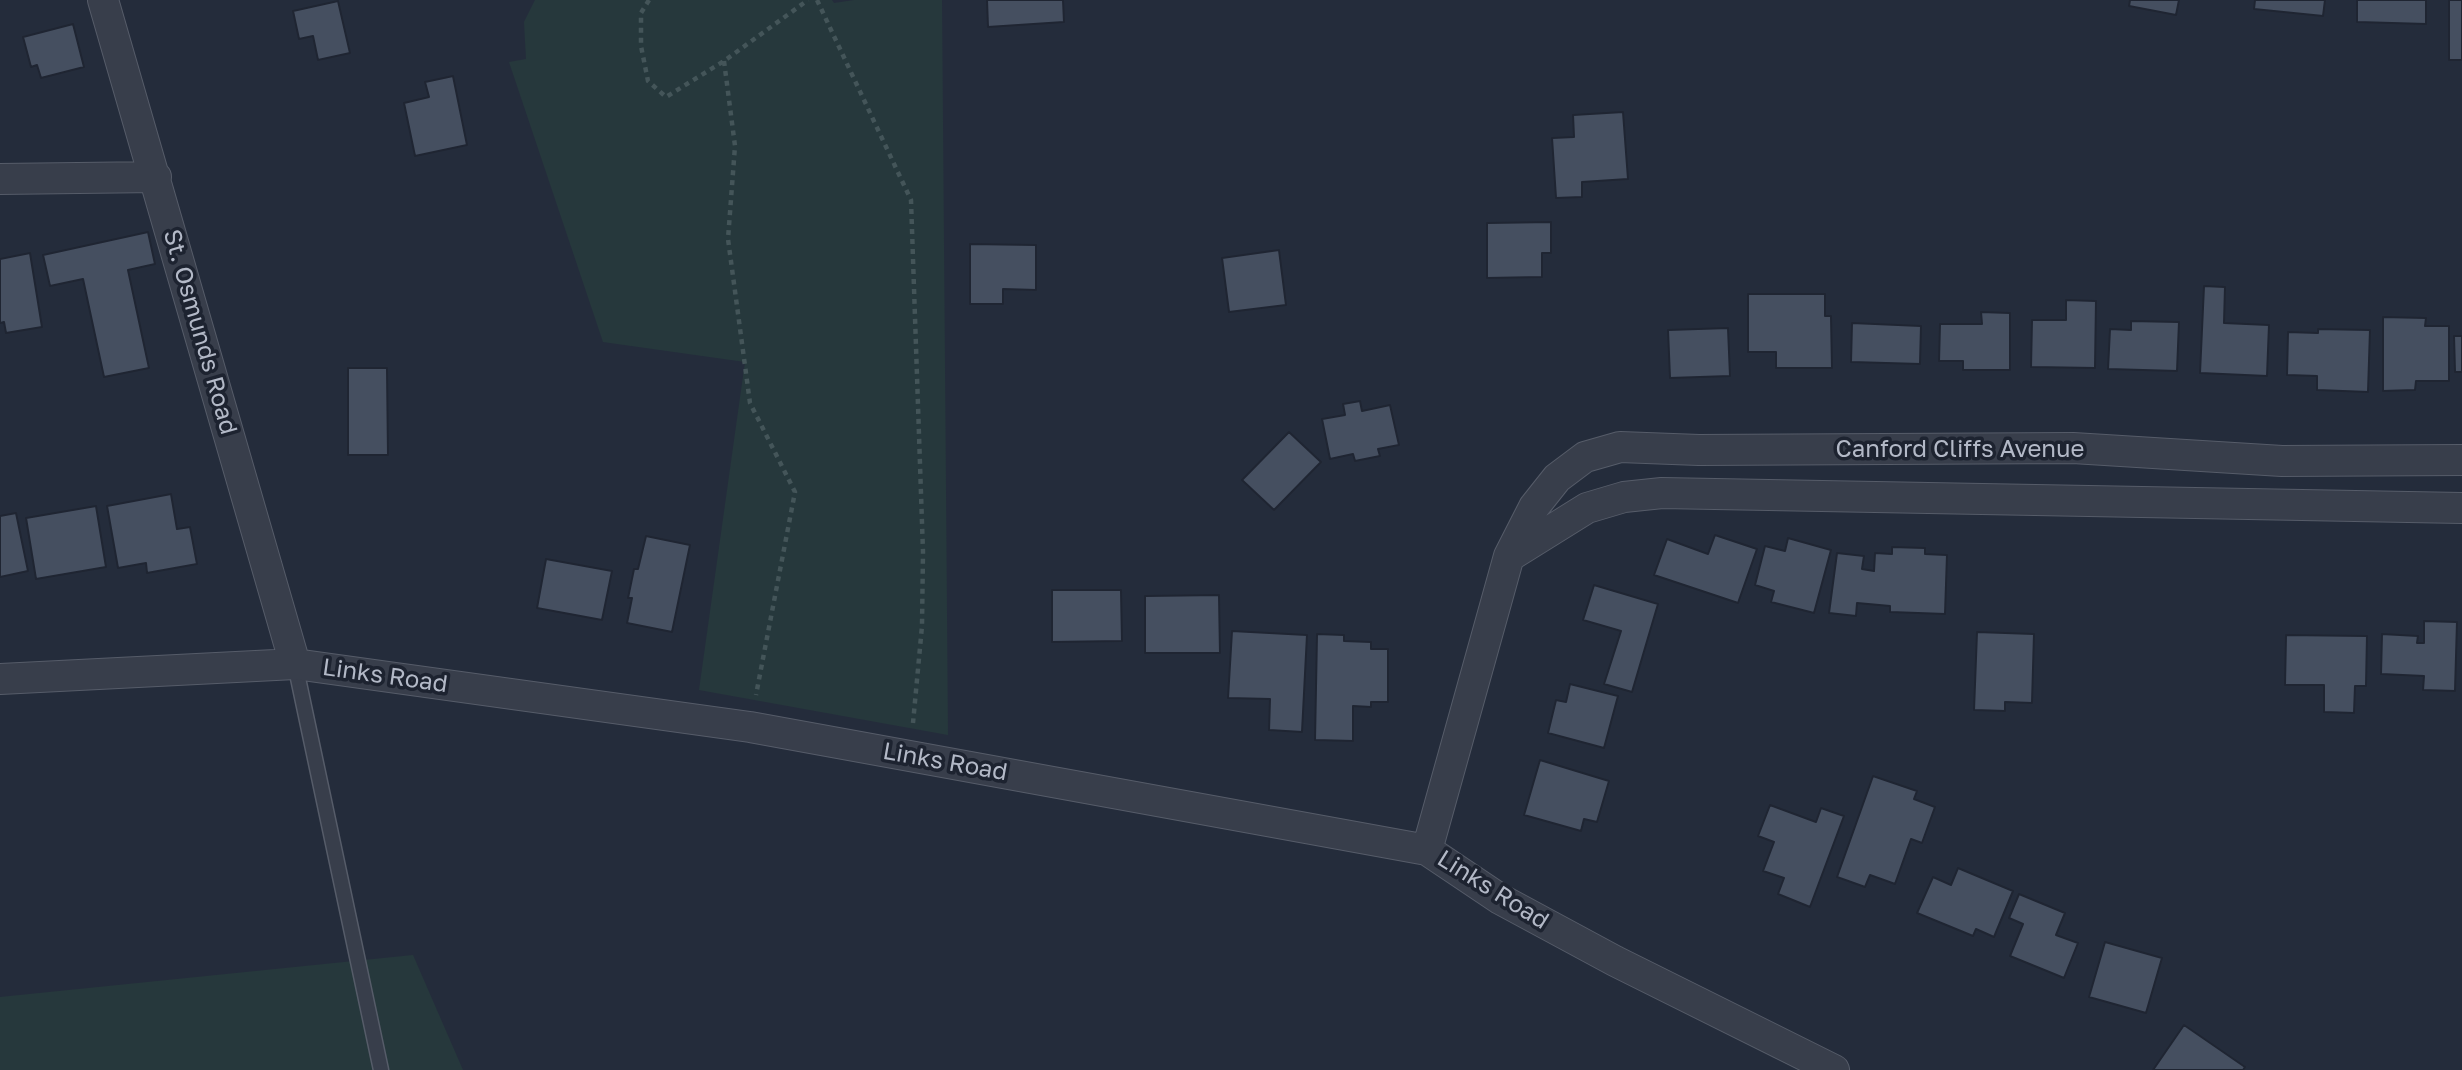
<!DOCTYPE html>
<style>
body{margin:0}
canvas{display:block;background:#242c3b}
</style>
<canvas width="2462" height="1070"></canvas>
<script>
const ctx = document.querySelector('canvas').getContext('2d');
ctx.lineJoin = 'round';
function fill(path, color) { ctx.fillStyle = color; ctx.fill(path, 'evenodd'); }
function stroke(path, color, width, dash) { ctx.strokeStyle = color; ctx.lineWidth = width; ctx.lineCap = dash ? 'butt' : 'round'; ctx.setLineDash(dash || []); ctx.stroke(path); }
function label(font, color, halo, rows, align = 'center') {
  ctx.font = font + ' "Golos Text",sans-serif'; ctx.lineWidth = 7; ctx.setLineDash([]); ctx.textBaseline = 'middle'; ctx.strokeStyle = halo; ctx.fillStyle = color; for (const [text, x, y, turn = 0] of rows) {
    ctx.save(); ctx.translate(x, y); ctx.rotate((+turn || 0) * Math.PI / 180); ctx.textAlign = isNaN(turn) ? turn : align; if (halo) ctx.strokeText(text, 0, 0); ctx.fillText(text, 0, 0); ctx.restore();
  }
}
fill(new Path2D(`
 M535,0h297l2,3 20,-3h88l6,735 -249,-45 46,-328 -142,-20 -94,-280 17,-3 -2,-37z
 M413,955l50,115h-463v-73z`), '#26383c');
const building = new Path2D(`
 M987,0h76l1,22 -76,5z
 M2130,0h49l-3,15 -47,-9z
 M2255,0h70l-2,16 -69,-7z
 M2357,0h69v24l-69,-2z
 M2449,0h13v60h-13z
 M338,1l12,52 -32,7 -5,-24 -14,3 -6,-28z
 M73,24l11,43 -43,11 -4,-13 -6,2 -8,-30z
 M453,76l14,69 -52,11 -11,-53 25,-6 -4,-15z
 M1623,112l5,67 -46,3v15l-26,1 -4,-60 22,-1 -1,-22z
 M1551,222v31h-9v24l-55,1v-55z
 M148,232l7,32 -27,6 21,98 -45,9 -21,-98 -33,7 -7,-31z
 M970,244l66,1v45l-33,-1v15h-33z
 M1279,250l7,55 -57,7 -7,-54z
 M30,253l12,74 -36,6 -2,-11 -4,1v-64z
 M2204,286l21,1 -1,36 45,2 -2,51 -67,-3z
 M1748,294h77v22h6l1,52h-56v-16h-28z
 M2066,300l30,1 -1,67 -64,-1 1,-47h34z
 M1981,312l29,1v57h-47v-9h-24l1,-37h42z
 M2383,317l43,1 -1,8h24v55h-33l-1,9 -32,1z
 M2131,321l48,1 -2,49 -69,-2 2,-40 21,1z
 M1852,323l69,3 -1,38 -69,-2z
 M1728,328l2,48 -60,2 -2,-48z
 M2318,329l52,1 -2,62 -51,-2v-14l-30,-1 1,-43 30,1z
 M2454,336h8v36h-7z
 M348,368h39l1,87h-40z
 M1360,401l2,10 28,-6 9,40 -21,4 2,7 -25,5 -2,-7 -23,5 -8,-40 23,-4 -2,-11z
 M1289,432l32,30 -47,48 -32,-30z
 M171,494l6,35 13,-2 7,37 -50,9 -1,-10 -28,5 -11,-62z
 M96,506l10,61 -70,12 -10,-61z
 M16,513l12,58 -28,6v-61z
 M1715,535l42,14 -19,54 -84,-28 13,-36 41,15z
 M646,536l44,9 -18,87 -45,-9 5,-25h-4l6,-29h4z
 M1788,538l43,12 -17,63 -43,-11 3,-11 -19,-6 10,-39 20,5z
 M1892,547l33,1v6l22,1 -2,59 -55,-2v-6l-33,-3 -1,13 -27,-3 8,-60 27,3 -2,13 12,2 1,-18 17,1z
 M546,559l66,12 -10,49 -65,-12z
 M1594,585l64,19 -26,88 -28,-8 17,-53 -38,-11z
 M1052,590h69l1,51 -70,1z
 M1219,595l1,58h-75v-57z
 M2424,621l33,1 -2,69 -32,-1 1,-14 -43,-2 1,-40 36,2 -1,7h7z
 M1232,631l75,4 -5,97 -33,-2 1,-31 -42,-1z
 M1977,632l57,2 -2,69 -27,-1v9l-31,-1z
 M1317,634l27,1v6l27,1v7h17v53h-17v5l-18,-1v35l-38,-1z
 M2286,635l81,1 -1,50h-11l-1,27 -30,-1v-27h-39z
 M1570,684l48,12 -14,52 -56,-15 8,-33 10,2z
 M1540,760l69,21 -12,41 -13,-3 -3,12 -57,-16z
 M1873,776l44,15 -3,8 21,8 -13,36 -11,-4 -16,45 -25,-9 -5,12 -28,-10z
 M1770,805l46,17 5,-14 23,8 -34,91 -32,-13 6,-16 -21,-7 11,-29 -16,-6z
 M1958,868l55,23 -19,46 -18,-8 -3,7 -56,-23 16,-36 18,8z
 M2019,894l46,19 -9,22 22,8 -14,35 -54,-22 13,-32 -14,-6z
 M2105,942l57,16 -16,55 -57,-16z
 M2184,1025l61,42 -2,3h-90z`);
fill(building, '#454f60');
stroke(building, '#1f2532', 2);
const service = new Path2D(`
 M295,664l86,406`);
const minor = new Path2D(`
 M103,0l192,664
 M0,179l156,-2
 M1510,556l77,-48 37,-11 38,-4 800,15
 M0,679l295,-15 455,63 677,123 73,49 115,62 219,109
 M1427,850l82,-294 25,-49 23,-29 28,-21 35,-10 79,3 374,-2 209,13 180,-1`);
stroke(service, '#565c69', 17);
stroke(minor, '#565c69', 32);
stroke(new Path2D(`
 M649,0l-8,13v33l7,35 18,16 58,-36 84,-61
 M817,0l94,200 12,352 -1,74 -9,97
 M724,61l11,85 -7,93 22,164 45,89 -39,203`), '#445559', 4.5, [5, 5]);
stroke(service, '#383e4b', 14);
stroke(minor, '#383e4b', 30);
label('24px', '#b3b9c7', '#1d2330', [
 ["St. Osmunds Road",200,332,74],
 ["Canford Cliffs Avenue",1960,449],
 ["Links Road",385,676,8],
 ["Links Road",945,762,10],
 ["Links Road",1493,890,32]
]);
</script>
